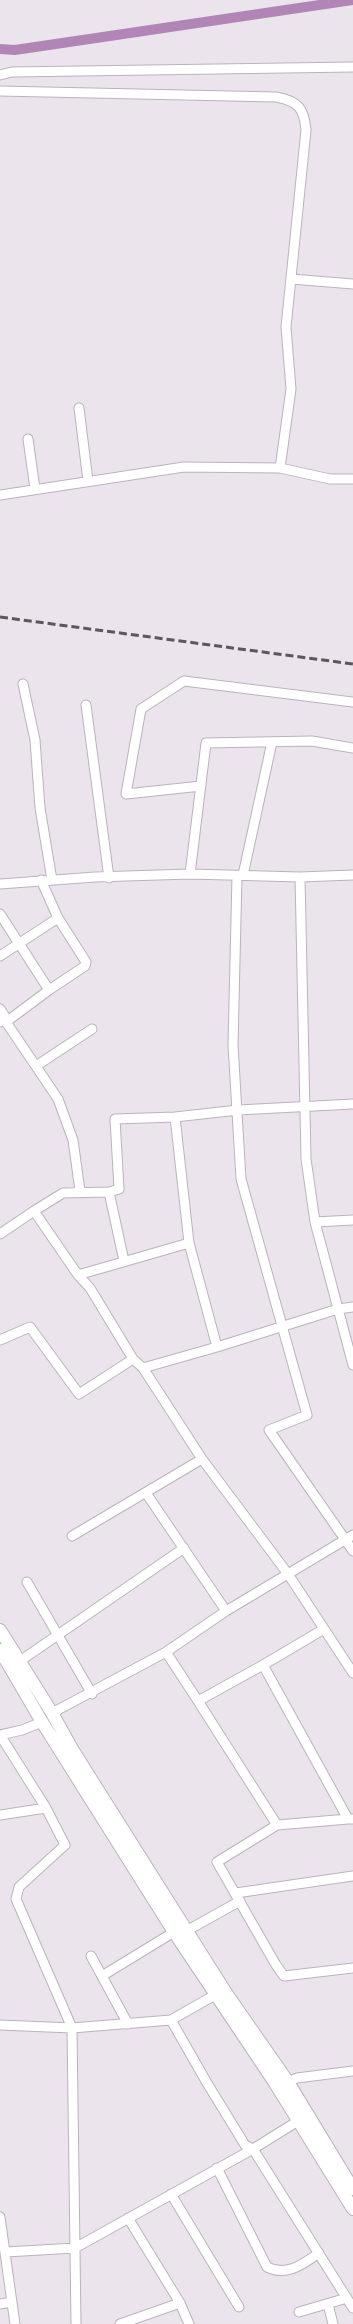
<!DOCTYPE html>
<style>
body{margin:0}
canvas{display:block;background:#ece4ed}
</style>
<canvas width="353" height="2324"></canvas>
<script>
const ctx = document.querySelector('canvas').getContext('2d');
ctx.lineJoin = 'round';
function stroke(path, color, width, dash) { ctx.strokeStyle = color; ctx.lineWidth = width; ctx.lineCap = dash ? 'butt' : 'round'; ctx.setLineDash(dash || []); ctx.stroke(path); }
stroke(new Path2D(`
 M0,49l15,1 338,-50`), '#b186b7', 10);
const minor = new Path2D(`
 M0,75l12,-3 341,-5
 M0,91l276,6c22,4 28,11 30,33l-20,197 5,62 -11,79 -96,-1 -184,28
 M291,279l62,5
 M79,408l9,73
 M28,439l7,50
 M280,468l50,11h23
 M23,684l12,56 5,68 12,72
 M86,705l23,173
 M201,786l-75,8 15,-85 43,-28 169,21
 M190,874l16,-131 106,-2 41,7
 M243,875l29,-133
 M237,876l-4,169 8,134 66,236 -38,15 84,121
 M300,877l6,282 9,63 38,143
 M41,880l17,38 28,44 -1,4 -36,24
 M0,884l95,-7 95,-3 110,3 53,-2
 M0,914l49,76 -43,32 52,77 15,41 7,51
 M0,956l58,-38
 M0,1009l6,9 -6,4
 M36,1066l56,-37
 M175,1117l14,126 28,104 121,-38 15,-2
 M109,1192l15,69
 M34,1211l29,-18 46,-1 10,-3 -4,-70 60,-2 63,-7 115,-6
 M315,1222l38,-2
 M0,1234l34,-23 44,64 12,13 43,71 10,9 59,91 86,115 65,99
 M78,1275l111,-32
 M0,1340l30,-13 49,67 54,-35
 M143,1368l74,-21
 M146,1493l80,118
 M72,1536l130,-77
 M27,1582l65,112
 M166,1652l32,49
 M20,1661l164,-113
 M263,1665l61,-36
 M52,1713l114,-61 60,-41 127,-76
 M0,1735l22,-5 20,-8
 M0,1815l46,-7
 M353,1819h-5l-85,-154 -65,36 79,124 -60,37 59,103 8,11 69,-8
 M277,1825l71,-6
 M236,1893l117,-17
 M188,1930l52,-29
 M91,1956l37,68
 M102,1976l72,-44
 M171,2020l36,63 38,62 8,4 45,-28
 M0,2025l72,3 -56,-129 3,-12 46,-42 -19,-37 -46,-73
 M288,2082l9,-4 56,-7
 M217,2168l50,99c20,10 36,-3 52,-14
 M171,2194l68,113
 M0,2217l15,107
 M128,2218l52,85 9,21
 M6,2252l69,-4 178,-99 100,159
 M0,2304l12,-2
 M328,2304l5,20
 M299,2312l48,-14
 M76,2324l-4,-296 99,-8 44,-25
 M120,2324l60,-21`);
const secondary = new Path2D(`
 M0,1630l52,83 20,36 154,244 62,89 65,107
 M0,1650l42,72 132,210 101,151 78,126`);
stroke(minor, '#bbb3bc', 11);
stroke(secondary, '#bbb3bc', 14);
stroke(minor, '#fff', 9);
stroke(secondary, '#fff', 12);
stroke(new Path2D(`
 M0,617l353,47`), '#5c575c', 3, [8, 4]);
</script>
